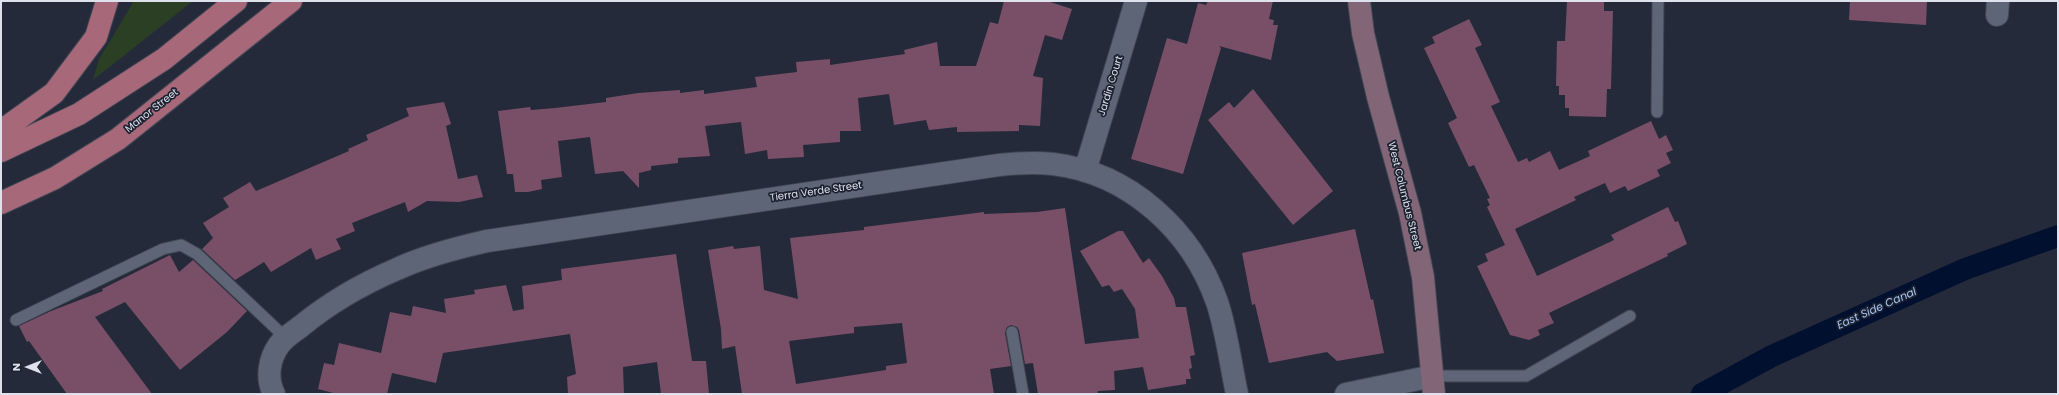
<!DOCTYPE html>
<style>
body{margin:0}
#map{position:relative;width:2059px;height:395px;overflow:hidden;background:#242a3a;font-family:Poppins,sans-serif}
canvas{display:block}
.frame{position:absolute;inset:0;border:2px solid #dee2ed;pointer-events:none}
.north{position:absolute;left:8px;top:347px;width:40px;height:40px;-webkit-text-stroke:3px #1b212f;paint-order:stroke;rotate:270deg;font-size:11px;font-weight:700;line-height:16px;text-align:center;color:#dee2ed}
.north::after{content:'';display:block;margin:auto;width:14px;height:18px;background:#dee2ed;clip-path:polygon(50% 0,100% 100%,50% 72%,0 100%)}
</style>
<div id="map">
<canvas width="2059" height="395"></canvas>
<div class="frame"></div>
<div class="north">N</div>
</div>
<script>
const ctx = document.querySelector('canvas').getContext('2d');
ctx.lineJoin = 'round';
function fill(path, color) { ctx.fillStyle = color; ctx.fill(path, 'evenodd'); }
function stroke(path, color, width, dash) { ctx.strokeStyle = color; ctx.lineWidth = width; ctx.lineCap = dash ? 'butt' : 'round'; ctx.setLineDash(dash || []); ctx.stroke(path); }
function label(font, color, halo, rows, align = 'center') {
  ctx.font = font + ' Poppins,sans-serif'; ctx.lineWidth = 3.5; ctx.setLineDash([]); ctx.textBaseline = 'middle'; ctx.strokeStyle = halo; ctx.fillStyle = color; for (const [text, x, y, turn = 0] of rows) {
    ctx.save(); ctx.translate(x, y); ctx.rotate((+turn || 0) * Math.PI / 180); ctx.textAlign = isNaN(turn) ? turn : align; if (halo) ctx.strokeText(text, 0, 0); ctx.fillText(text, 0, 0); ctx.restore();
  }
}
fill(new Path2D(`
 M134,1h59l-100,79 6,-21z`), '#2b3f25');
stroke(new Path2D(`
 M1702,394l70,-38 193,-87 93,-33`), '#02102f', 22);
fill(new Path2D(`
 M1004,1h43l25,8 -10,31 -17,-5 -12,41 10,2 -3,48 -21,-1v6l-62,1v-5l-28,3 -3,-10 -32,5 -5,-31 -31,4 3,33h-21v11l-37,3 1,12 -36,2 -1,-9 -22,4 -4,-32 -36,4 5,30 -32,2v5l-27,3v4l-12,3v15l-16,-17 -28,3 -5,-37 -32,4 4,36 -21,3 1,9 -14,3h-13l-2,-18h-6l-9,-63 32,-4 1,3 24,-2 51,-6v-4l32,-5 42,-3v3l24,-3v4l53,-7 -2,-10 42,-5 -1,-10 34,-3v6l75,-11 -1,-4 33,-8 3,24h36l14,-44 8,2z
 M1208,1h65l-4,18 5,1 -1,5h5l-7,35 -52,-14 2,2 -38,126 -52,-15 36,-121 20,6 11,-41 8,2z
 M1567,1h37v10h9l-2,78h-4l-1,28 -37,-1v-8h-4v-13h-6v-9h-3l1,-45h8z
 M1850,1h77l-1,24 -77,-5z
 M1469,19l13,26 -7,3 25,54 -9,4 27,56 9,-4 2,4 21,-11 9,19 31,-14 -2,-5 63,-30 8,18 7,-4 7,15 -7,3 5,10 -14,7 3,6 -32,15 -3,-5 -15,7 -5,-10 -31,14 2,3 -61,29 22,47 77,-36 -3,-5 57,-28 7,15 3,-1 9,23 -20,10 1,2 -119,57 5,10 -16,7 2,5 -11,5 -19,-5 -33,-69 11,-5 -3,-7 20,-9 -18,-38 3,-2 -3,-6 3,-1 -16,-33 -5,2 -21,-44 9,-5 -33,-70 11,-5 -3,-6z
 M1253,89l80,102 -40,34 -85,-105 21,-18 5,6z
 M444,102l7,22 -5,2 12,53 19,-4 6,22 -24,5 -32,-1 -19,11 -3,-10 -53,21 3,8 -19,8 5,10 -25,11 -5,-12 -40,24 -7,-10 -29,18 -33,-31 11,-11 -10,-15 26,-16 -6,-9 27,-16 6,9 93,-40 -1,-2 20,-9 -2,-5 43,-19 -3,-8z
 M1065,208l20,136 54,-6 -4,-29 -13,-20 -8,3 -5,-7 -7,2 -22,-36 38,-20h5l20,32 6,-5 13,18 12,22 2,9h10l9,48 -5,1 2,12 -3,1 2,10h-5v5l-38,6 -5,-23 -29,4 1,19 -17,1 -1,3h-59l-5,-31 -8,1 -6,-34 -2,-3 -6,-2 -4,2 -2,6 6,33 -21,3 4,25h-252l-7,-48 -13,3 -1,-20 -13,-79 25,-4 1,3 26,-3 4,44 34,9 -8,-61 74,-8v-3l120,-15v2l53,-2zM902,323l5,40 -21,3v4l-90,14 -7,-43 65,-8v-6z
 M1355,229l16,71 2,-1 11,54 -47,8 -10,-9 -58,11 -14,-59 -3,1 -10,-52z
 M676,254l16,107h14l3,33h-48l-4,-32 -34,5 1,27h-56l-1,-17 9,-3 -6,-40 -127,19 -7,30 -44,-10 -5,21h-50l-19,-5 6,-26 10,2 5,-22 42,10 9,-41 21,4 2,-10 33,7 -2,-14 31,-5 -1,-4 32,-5 7,26 11,-2 -2,-23 40,-6 -1,-11z
 M170,255l9,17 14,-12 54,51 -20,21 -47,38 -55,-68 -30,15 57,77h-85l-38,-53 -2,1 -8,-16 32,-15 52,-20 -1,-2z`), '#784f67');
const service = new Path2D(`
 M1657,112l1,-111
 M16,320l147,-71 18,-4 16,9 89,84
 M1012,332l11,62
 M1433,376h93l104,-60`);
const minor = new Path2D(`
 M1997,15l1,-14
 M1085,171l51,-170
 M274,394c-8,-16 -5,-35 5,-49 5,-7 14,-13 21,-18 29,-24 62,-43 97,-58 28,-13 59,-21 90,-28l512,-76c18,-2 36,-3 54,-1 77,9 139,67 164,138 9,26 14,64 20,92
 M1346,394l87,-18`);
const secondary = new Path2D(`
 M1359,1l4,32 15,64 32,116 13,64 11,117`);
const primary = new Path2D(`
 M1,131l53,-38 42,-56 11,-36
 M1,151l78,-37 85,-55 72,-58
 M1,203l54,-25 63,-39 173,-138`);
stroke(service, '#3f4551', 13);
stroke(minor, '#3f4551', 24);
stroke(secondary, '#3f4551', 24);
stroke(primary, '#3f4551', 24);
stroke(service, '#5e6577', 11);
stroke(minor, '#5e6577', 22);
stroke(secondary, '#826678', 22);
stroke(primary, '#a7687a', 22);
label('10px', '#dee2ed', '#1b212f', [
 ["Jardin Court",1111,86,-73],
 ["Manor Street",152,111,-38],
 ["Tierra Verde Street",816,192,-8],
 ["West Columbus Street",1404,196,76]
]);
label('italic 11px', '#a7c5f6', '#1b212f', [
 ["East Side Canal",1877,309,-24]
]);
</script>
